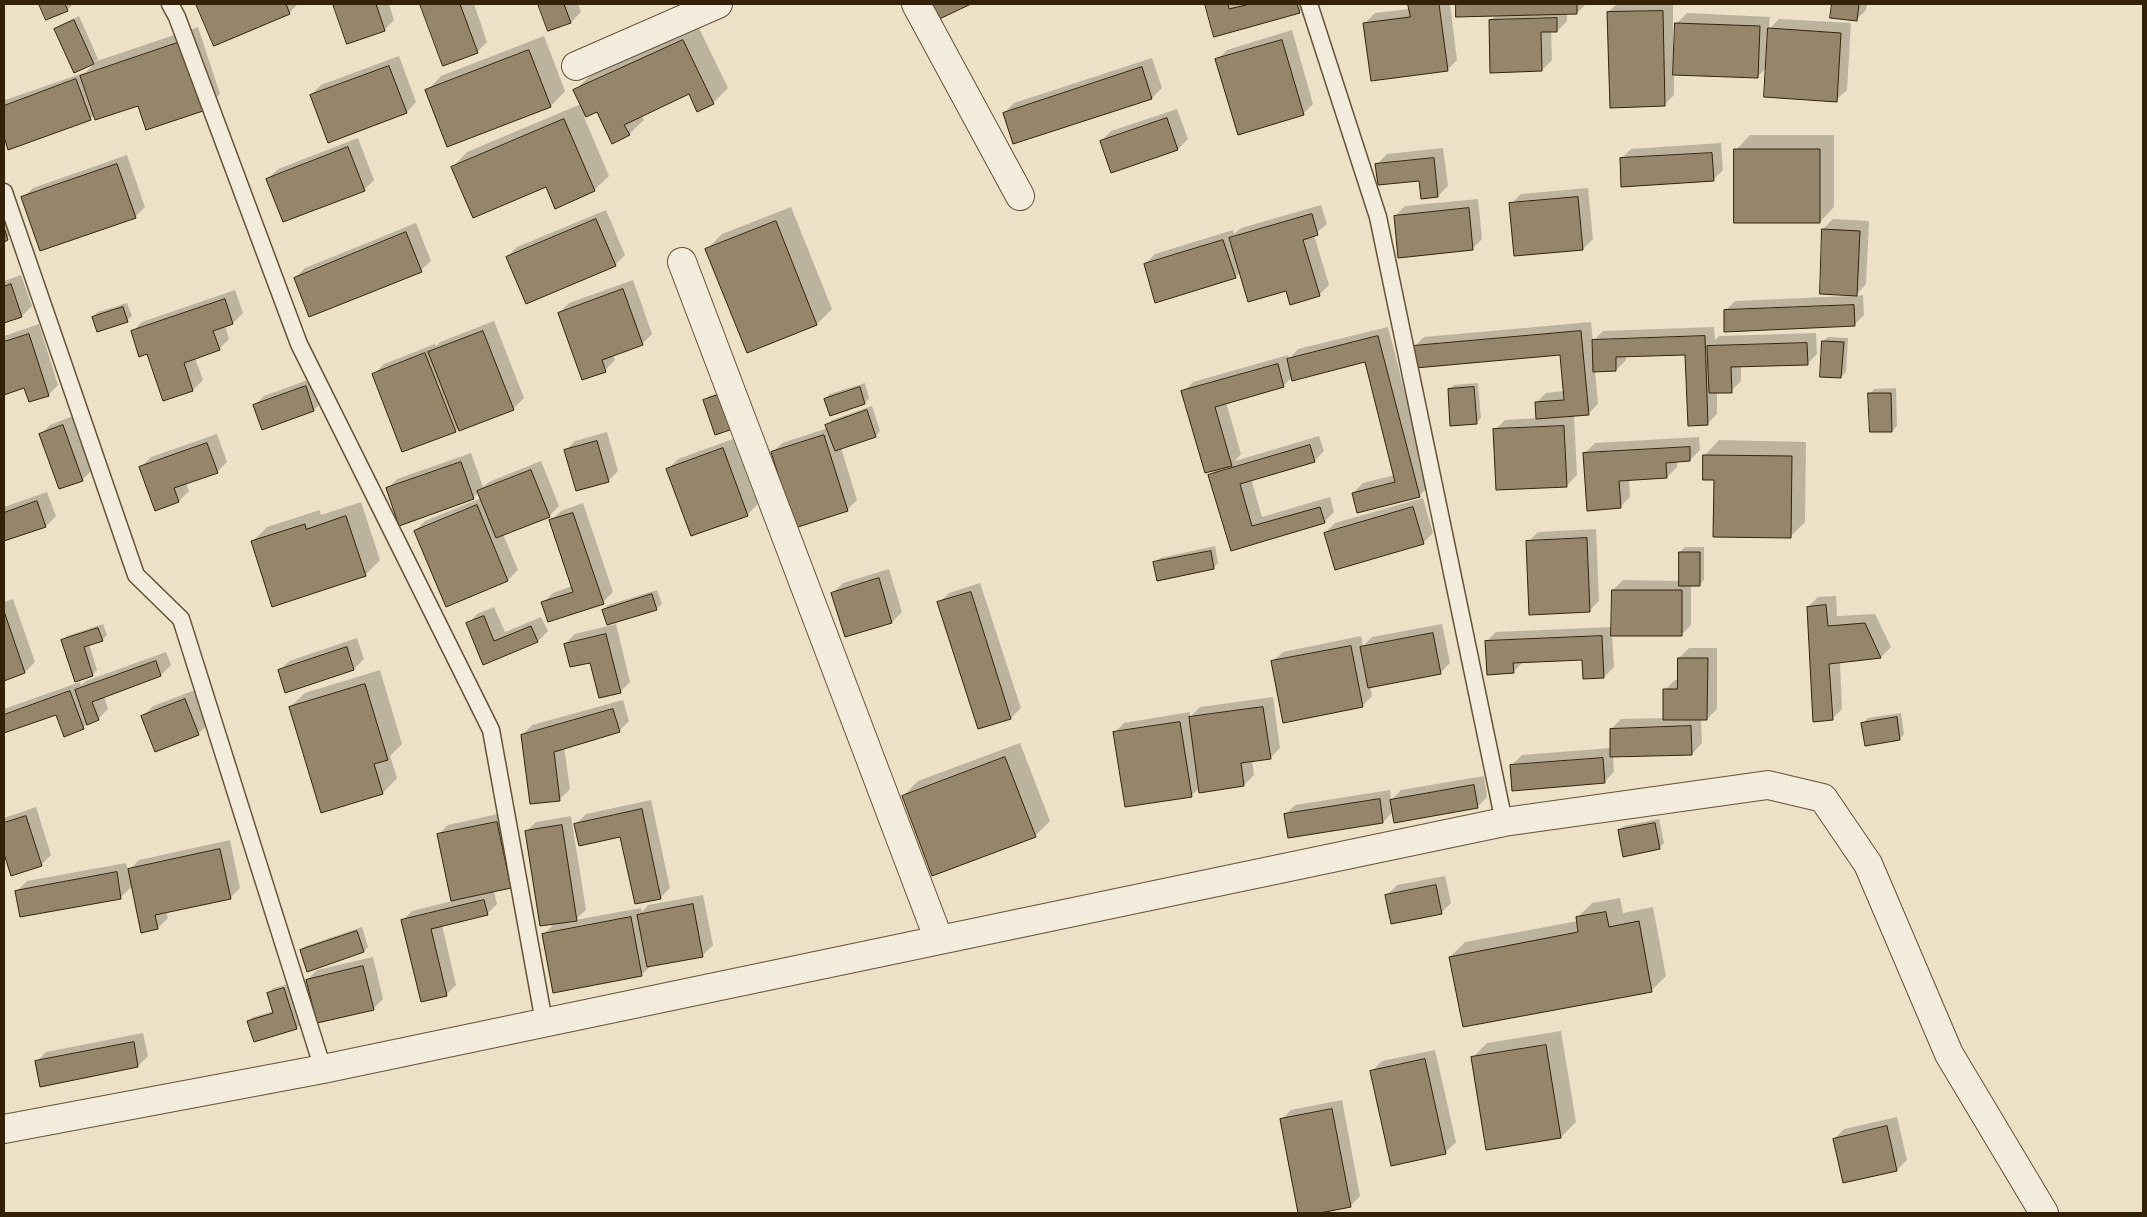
<!DOCTYPE html>
<style>
body{margin:0}
#map{position:relative;width:2147px;height:1217px;overflow:hidden;background:#ece0c7;font-family:"Libre Caslon Text",serif}
canvas{display:block}
.frame{position:absolute;inset:0;border:5px solid #342208;pointer-events:none}
</style>
<div id="map">
<canvas width="2147" height="1217"></canvas>
<div class="frame"></div>
</div>
<script>
const ctx = document.querySelector('canvas').getContext('2d');
ctx.lineJoin = 'round';
function fill(path, color) { ctx.fillStyle = color; ctx.fill(path, 'evenodd'); }
function stroke(path, color, width, dash) { ctx.strokeStyle = color; ctx.lineWidth = width; ctx.lineCap = dash ? 'butt' : 'round'; ctx.setLineDash(dash || []); ctx.stroke(path); }
fill(new Path2D(`
 M41,4h32l-6,6 -21,8z
 M197,4h101l-9,9 -75,32z
 M335,4h54l5,16 -10,10 -36,12z
 M422,4h52l13,38 -10,10 -34,12z
 M539,4h39l3,8 -10,10 -22,8z
 M1206,4h102l-9,8 -84,23z
 M1410,4h40l7,56 -10,10 -82,-47 10,-10 35,-4z
 M1457,4h129l-9,9h-10v8l-10,10h-6l1,29 -10,10 -52,-49 6,-6h-39z
 M1617,4h56v43h3l1,-24 10,-10 83,4 -1,12 10,-10 72,4 -4,67 -11,10 -69,-33 -10,10 -83,-4v22l-10,10 -56,-93z
 M1833,4h34l-1,6 -10,10 -24,-3z
 M79,16l19,43 -4,3 104,-35 22,67 -15,15 -66,-5 -45,11 -4,4 -81,29 -5,-14 1,-34 81,-28 9,-9 -21,9 -19,-42 5,-5z
 M698,26l30,62 -15,15 -24,-10 -48,22 3,5 -15,14 -31,-24 -14,7 25,59 -15,14 -48,-5 -93,-18 14,-15 114,-48 -6,-14 15,-14z
 M1292,30l21,74 -10,10 -86,-54 10,-10z
 M544,36l21,55 -14,15 -124,-15 14,-15z
 M399,56l17,46 -9,10 -96,-17 10,-10z
 M1152,58l10,30 -10,10 -138,45 -10,-30 10,-10z
 M1177,109l11,30 -10,10 -77,-8 10,-10z
 M1750,135h84v72l-14,15 -84,-72z
 M358,138l16,42 -10,10 -96,-11 10,-10z
 M1721,143l2,27 -10,10 -92,-21 10,-10z
 M1443,148l5,38 -10,10 -18,-16 -43,-16 10,-10z
 M127,155l18,52 -10,10 -112,-19 10,-10z
 M1588,188l5,51 -10,10 -72,-45 10,-10z
 M1478,199l4,40 -10,10 -77,-33 10,-10z
 M4,200l13,29 -13,11z
 M1321,205l6,19 -13,11 15,50 -10,10 -32,-5 -46,-18 -6,5 -90,-13 10,-10 78,-24 1,4 7,-6z
 M791,207l41,102 -15,15 -70,28 -40,-103 15,-15z
 M606,210l19,45 -10,10 -108,-8 10,-10z
 M1833,219l36,2 -3,63 -11,12 8,-1 1,20 -10,10 -129,-14 10,-10 113,-5 -25,-67z
 M416,223l15,38 -10,9 -126,8 10,-10z
 M21,275l11,31 -10,10 -18,6v-41z
 M633,280l19,54 -10,10 -29,10 2,6 -10,10 -46,-57 10,-10z
 M235,290l8,23 -10,10 -8,3 4,13 -10,10 -24,9 8,22 -10,10 -29,10 -16,-48 -16,-20 10,-10z
 M127,303l5,13 -5,4 -34,-3 5,-5z
 M494,321l30,77 -10,10 -55,21v-1l-4,3 -81,-57 10,-10 51,-20 1,2 4,-4z
 M1591,322l2,19 10,-10 111,-4 1,13 4,-4 97,-3 1,21 -10,10 -66,2v15l-10,10 -14,1v22l-10,10 -20,-71 -61,3v4l-10,10 -21,1 3,33 -10,10 -14,1 3,60 -10,10 -72,-55 10,-10 33,-2 -2,-15 10,-10 18,-2 -3,-38 -147,-6 10,-10z
 M39,324l19,61 -10,10 -23,-8 -21,7v-58z
 M1388,327l41,159 -10,10 -66,-3 10,-10 32,-8 -29,-115 -74,17 -9,9 -57,16 15,52 -6,7 84,-25 5,15 -10,10 -63,18 11,38 68,-20 4,15 -10,10 -92,28 -23,-74 7,-7 -33,-77 10,-10 95,-27 1,4 9,-10z
 M1828,337l20,1 -2,34 -5,5 -18,-36z
 M316,377l8,23 -10,10 -52,18 -8,-22 10,-10z
 M865,383l4,15 -4,5 -40,-4 5,-5z
 M1478,383l3,35 -5,5 -27,-33 5,-5z
 M1896,388l1,38 -5,5 -22,-37 4,-5z
 M726,391l-10,43 -11,-33 4,-5z
 M872,406l8,25 -4,5 -35,12 16,52 -10,10 -75,-57 10,-10 46,-15 -1,-3 5,-5z
 M73,416l19,54 -10,10 -42,-45 10,-10z
 M607,432l11,39 -10,10 -43,-30 10,-10z
 M217,434l10,28 -10,10 -31,11 3,8 -10,10 -38,-34 10,-10z
 M1699,437l1,13 -10,10 -13,1v6l-10,10 -38,2 1,18 -10,10 -35,-54 10,-10z
 M733,439l25,65 -10,10 -56,20 -24,-65 10,-10z
 M1719,440l87,2 -1,80 -15,15 -75,-58 -10,-24z
 M471,453l12,34 6,-5 52,-21 18,45 -10,10 -46,18 15,36 -10,10 -62,26 -31,-75 10,-10 56,-23 -2,-6 -6,6 -86,-9 10,-10z
 M47,492l9,24 -10,10 -42,14v-33z
 M1423,498l10,35 -10,10 -98,-10 10,-10z
 M361,502l19,58 -15,15 -113,-33 15,-15 53,-17 1,5z
 M583,503l30,89 -10,10 -60,1 10,-10 19,-7 -21,-65 10,-10z
 M1596,529l3,72 -10,10 -61,-69 10,-10z
 M1215,546l3,17 -4,5 -59,-6 5,-4z
 M1685,547h19v33l-5,5h-8v40l-10,10h-69l2,32 -10,10 -21,-19 -60,4 -10,10 -27,-30 10,-10 116,-5 1,-37 10,-10 57,1v-29z
 M889,569l13,43 -10,10 -59,-29 10,-10z
 M980,583l41,125 -10,10 -32,10 -40,-125 10,-10z
 M657,590l5,14 -5,4 -50,16 -4,-14 5,-5z
 M1836,596l1,20 38,-2 16,33 -10,10 -41,4 2,48 -10,10 -24,-112 10,-10z
 M13,599l22,63 -10,10 -21,8v-78z
 M494,607l11,25 36,-15 7,14 -10,10 -54,22 -16,-39 9,-10z
 M103,624l4,11 -5,5 -13,4 8,26 -5,5 -30,-34 5,-5z
 M616,624l14,58 -10,10 -29,-31 -26,-17 10,-10z
 M1442,624l8,39 -10,10 -70,13 2,10 -10,10 -90,-44 11,-10 78,-16 2,10 9,-9z
 M357,638l7,21 -10,10 -75,2 10,-10z
 M1689,648h28v61l-10,10h-6l1,24 -10,11 -79,2 1,16 -10,10 -92,-17 10,-10 89,-7v-19l10,-10 43,-1 1,-28 10,-10h4v-22z
 M166,652l5,13 -10,10 -57,21 4,13 -10,10 -9,4 -6,5 -27,-15 -52,19v-23l76,-27 1,3 5,-4z
 M380,670l22,74 -12,12 7,22 -14,15 -93,-86 15,-14z
 M195,690l13,34 -10,10 -55,-18 10,-10z
 M1273,697l7,51 -10,10 -18,2 2,15 -10,10 -44,2 -9,9 -77,-63 10,-10 66,-11v5l10,-10z
 M623,700l6,21 -10,10 -55,16 6,42 -10,10 -38,-64 10,-10z
 M1901,713l3,21 -4,5 -37,-16 5,-5z
 M1020,743l30,78 -15,15 -132,-40 15,-15z
 M1484,776l3,21 -10,10 -84,5 -10,10 -98,-7 10,-10 95,-15 1,10 10,-10z
 M651,800l19,88 -10,10 -39,-63 -45,-11 10,-10z
 M36,807l15,48 -10,10 -29,9 -8,-24v-32z
 M507,812l13,65 -10,10 -16,4 3,13 -10,10 -45,11 14,60 -10,10 -44,-74 10,-10 40,-10 -14,-66 10,-10z
 M571,816l15,94 -11,10 66,-12 1,4 6,-7 55,-10 10,50 -10,10 -52,11 -10,9 -98,-40 12,-12 -29,-91 10,-10z
 M1659,819l5,24 -5,5 -40,-18 5,-4z
 M230,840l10,48 -10,10 -64,13 2,7 -10,10 -26,-42 -12,12 -103,-7 10,-10 99,-18 2,8 11,-11z
 M1445,876l6,27 -10,10 -54,-18 10,-10z
 M1620,898l3,15 30,-6 13,69 -15,15 -201,-34 15,-15 113,-21 -1,-3 15,-15z
 M362,927l6,20 -4,4 -63,-1 5,-4z
 M373,957l10,42 -10,10 -66,-29 10,-10z
 M289,984l12,40 -5,4 -47,-7 4,-4 21,-6 -5,-18 4,-5z
 M1561,1031l15,91 -15,15 -89,-79 15,-15z
 M143,1033l5,23 -10,10 -97,19 -5,-23 10,-10z
 M1435,1050l21,92 -10,10 -74,-81 10,-10z
 M1342,1100l18,96 -10,10 -37,7h-14l-18,-93 10,-10z
 M1897,1117l10,43 -10,10 -63,-31 10,-10z`), '#0003');
const building = new Path2D(`
 M39,4h26l3,7 -22,9z
 M196,4h90l4,10 -76,32z
 M333,4h43l9,27 -38,13z
 M420,4h40l18,49 -35,13z
 M538,4h26l7,19 -23,8z
 M924,4h47l-38,18z
 M1205,4h23l1,5 21,-5h47l3,9 -86,24z
 M1408,4h31l9,67 -77,10 -8,-58 47,-6z
 M1456,4h121v10l-121,3z
 M1832,4h27l-2,17 -27,-3z
 M1663,11l2,95 -55,2 -3,-96z
 M1557,18v14h-16l1,39 -52,2 -1,-53z
 M74,20l20,44 -20,9 -20,-44z
 M1675,23l85,3 -2,52 -85,-3z
 M1768,28l73,5 -4,69 -73,-5z
 M683,40l31,64 -17,8 -8,-18 -65,31 6,10 -18,9 -15,-32 -11,5 -13,-27z
 M1282,40l22,75 -66,20 -23,-76z
 M183,41l23,69 -60,20 -8,-24 -43,14 -15,-44z
 M529,50l22,57 -104,40 -22,-57z
 M389,66l18,47 -79,30 -18,-48z
 M1142,67l10,32 -139,45 -10,-31z
 M76,79l15,41 -83,30 -4,-13v-31z
 M1167,118l11,32 -67,23 -11,-32z
 M564,119l31,72 -40,18 -9,-22 -73,31 -22,-51z
 M348,147l17,44 -82,31 -17,-43z
 M1734,149h86v74h-86z
 M1712,153l2,28 -93,6 -1,-29z
 M1434,158l4,39 -17,2 -2,-18 -41,4 -3,-21z
 M117,164l19,54 -96,33 -19,-54z
 M1578,197l5,53 -69,6 -5,-53z
 M1469,208l4,42 -75,8 -4,-42z
 M1312,214l6,21 -15,5 17,56 -30,9 -4,-14 -38,11 -19,-64z
 M596,219l20,47 -90,38 -20,-47z
 M776,221l41,104 -70,28 -42,-104z
 M4,227l4,13 -4,2z
 M1822,229l38,2 -3,65 -37,-2z
 M406,232l16,40 -113,45 -15,-39z
 M1223,240l13,38 -81,25 -11,-39z
 M11,284l11,33 -18,6v-36z
 M623,289l20,56 -41,15 4,12 -24,8 -24,-67z
 M225,299l8,25 -20,7 7,19 -36,13 9,28 -30,10 -16,-47 -8,3 -8,-26z
 M1854,305l1,21 -131,6v-22z
 M123,307l5,15 -31,10 -5,-15z
 M483,331l31,79 -55,21 -31,-79z
 M1581,331l8,84 -53,4 -1,-17 29,-2 -4,-45 -145,13 -2,-22z
 M29,334l20,62 -20,6 -5,-14 -20,7v-53z
 M1378,336l42,161 -63,16 -5,-20 43,-11 -30,-120 -73,19 -5,-22z
 M1705,336l3,89 -20,1 -3,-71 -69,2v14l-23,1 -1,-32z
 M1822,341l22,1 -3,36 -21,-1z
 M1807,343l1,22 -77,2 1,26h-23l-2,-47z
 M425,353l31,79 -54,20 -30,-78z
 M1278,364l6,23 -69,20 17,59 -27,7 -24,-82z
 M306,386l8,25 -52,19 -9,-25z
 M860,387l5,17 -35,12 -6,-17z
 M1474,387l3,37 -27,2 -2,-37z
 M1868,393h23l1,39h-22z
 M721,394l12,35 -18,6 -12,-35z
 M867,410l9,27 -41,14 -10,-26z
 M63,425l20,56 -24,8 -20,-55z
 M1564,426l3,61 -71,3 -3,-61z
 M824,435l24,76 -53,17 -24,-76z
 M597,441l12,41 -33,9 -12,-41z
 M207,443l11,30 -44,15 5,14 -24,9 -16,-44z
 M1310,445l5,17 -75,22 12,42 68,-19 5,16 -94,28 -23,-76z
 M1690,447v14l-24,2 1,15 -48,3 2,27 -34,3 -4,-58z
 M723,448l25,68 -57,20 -25,-67z
 M1703,455l89,1 -1,82 -78,-1 1,-57h-11z
 M461,462l13,37 -75,27 -13,-38z
 M531,470l19,47 -54,21 -19,-47z
 M37,501l9,26 -42,14v-28z
 M477,505l31,76 -62,26 -32,-76z
 M1413,507l11,37 -89,26 -11,-37z
 M573,513l31,91 -56,18 -7,-20 32,-10 -24,-72z
 M346,516l20,60 -94,31 -21,-66 54,-17 1,5z
 M1587,538l3,74 -61,3 -3,-74z
 M1211,551l3,18 -57,12 -4,-19z
 M1679,552h21v34h-21z
 M879,578l13,45 -47,14 -14,-44z
 M1612,590h70v46h-71z
 M971,592l40,127 -33,10 -41,-127z
 M652,594l5,16 -50,15 -5,-15z
 M1826,605l2,21 37,-3 16,35 -52,6 4,56 -20,2 -6,-115z
 M4,611l21,62 -21,8z
 M484,616l10,25 37,-15 7,16 -55,23 -17,-42z
 M98,628l5,13 -19,6 9,29 -18,6 -14,-42z
 M1433,633l8,41 -73,14 -8,-41z
 M606,634l15,59 -22,5 -9,-35 -20,4 -6,-23z
 M1602,636l2,42 -21,1 -1,-19 -69,3 1,10 -27,2 -2,-34z
 M1351,646l12,61 -80,16 -12,-62z
 M347,647l7,23 -69,23 -7,-23z
 M1678,658h30l-1,62h-44v-31h14z
 M156,661l5,15 -69,26 7,18 -12,5 -12,-35z
 M365,684l23,76 -14,4 9,30 -62,19 -32,-106z
 M70,691l14,38 -20,8 -8,-22 -52,18v-18z
 M185,699l14,36 -44,17 -14,-36z
 M1263,707l8,52 -30,4 3,23 -45,7 -10,-76z
 M613,709l7,23 -66,20 6,49 -30,3 -9,-69z
 M1897,717l3,23 -35,6 -4,-23z
 M1180,722l12,75 -67,10 -12,-75z
 M1691,726l1,29 -82,2v-28z
 M1005,757l31,80 -104,39 -30,-80z
 M1603,758l2,25 -93,8 -2,-26z
 M1474,785l4,23 -84,15 -4,-23z
 M1380,799l3,24 -95,15 -4,-24z
 M642,809l19,90 -26,5 -15,-67 -41,9 -5,-22z
 M26,816l16,50 -31,10 -7,-22v-31z
 M497,822l14,66 -60,13 -14,-67z
 M1655,823l5,26 -37,8 -5,-27z
 M562,825l15,96 -37,5 -15,-95z
 M220,849l11,50 -76,16 3,14 -17,4 -13,-64z
 M117,872l4,27 -101,18 -5,-26z
 M1436,885l6,29 -51,10 -6,-29z
 M484,900l4,15 -57,14 16,67 -26,6 -20,-82z
 M693,904l10,53 -56,10 -10,-52z
 M1606,912l3,15 30,-6 13,71 -189,35 -14,-70 129,-25 -2,-15z
 M631,917l11,59 -89,17 -11,-59z
 M357,931l7,21 -57,20 -7,-22z
 M363,966l11,44 -57,13 -11,-43z
 M284,988l13,41 -43,13 -7,-21 26,-8 -6,-20z
 M134,1042l4,25 -98,20 -5,-26z
 M1546,1045l15,93 -75,12 -15,-93z
 M1425,1059l21,95 -55,12 -21,-95z
 M1332,1109l19,98 -31,6h-22l-18,-94z
 M1887,1126l10,45 -54,12 -10,-44z`);
fill(building, '#94856b');
stroke(building, '#342208', 1);
const service = new Path2D(`
 M170,4l7,13 122,327 192,386 53,292
 M1309,4l69,213 126,605
 M4,192l132,383 45,44 142,450`);
const minor = new Path2D(`
 M916,4l104,192
 M576,66l142,-62
 M682,262l257,678
 M4,1129l319,-60 1181,-247 264,-37 55,13 45,66 81,190 95,159`);
stroke(service, '#625238', 19);
stroke(minor, '#625238', 30);
stroke(service, '#f3ebdb', 16);
stroke(minor, '#f3ebdb', 28);
</script>
